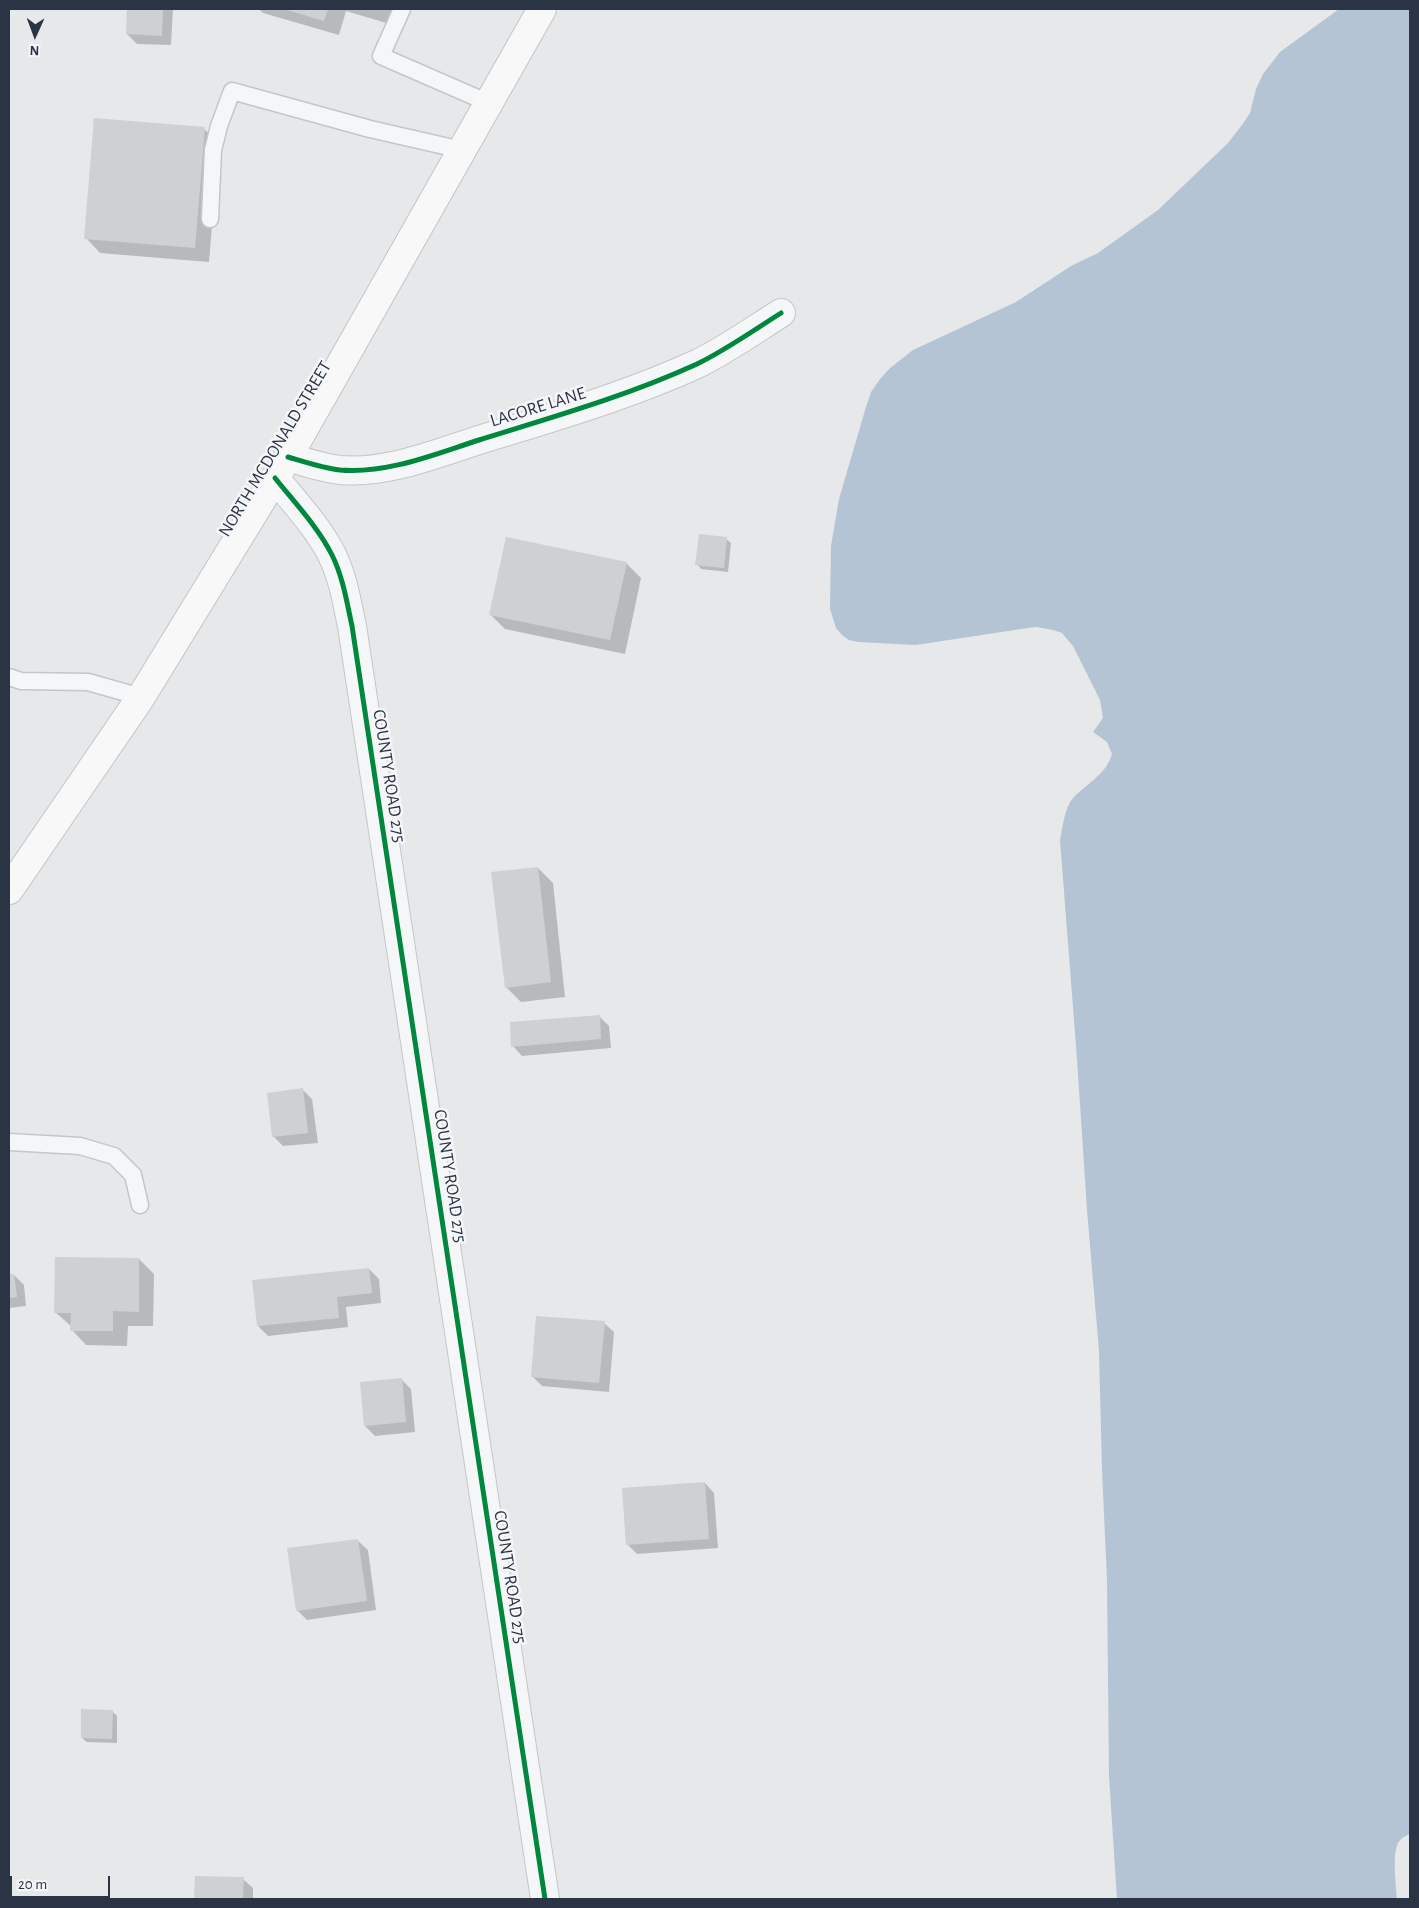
<!DOCTYPE html>
<style>
body{margin:0}
#map{position:relative;width:1419px;height:1908px;overflow:hidden;background:#e6e8ea;font-family:"Alegreya Sans",sans-serif}
canvas{display:block}
.frame{position:absolute;inset:0;border:10px solid #2b3445;pointer-events:none}
.north{position:absolute;left:10px;top:10px;width:50px;height:50px;-webkit-text-stroke:4px #f4f6f9;paint-order:stroke;rotate:182deg;font-size:14px;font-weight:700;line-height:20px;text-align:center;color:#2b3445}
.north::after{content:'';display:block;margin:auto;width:18px;height:22px;background:#2b3445;clip-path:polygon(50% 0,100% 100%,50% 72%,0 100%)}
.scale{position:absolute;left:10px;top:1876px;width:100px;height:22px;box-sizing:border-box;border:2px solid #2b3445;border-top:0;padding-left:6px;font-size:15px;line-height:18px;white-space:nowrap;color:#2b3445;-webkit-text-stroke:4px #f4f6f9;paint-order:stroke}
</style>
<div id="map">
<canvas width="1419" height="1908"></canvas>
<div class="frame"></div>
<div class="north">N</div>
<div class="scale">20 m</div>
</div>
<script>
const ctx = document.querySelector('canvas').getContext('2d');
ctx.lineJoin = 'round';
function fill(path, color) { ctx.fillStyle = color; ctx.fill(path, 'evenodd'); }
function stroke(path, color, width, dash) { ctx.strokeStyle = color; ctx.lineWidth = width; ctx.lineCap = dash ? 'butt' : 'round'; ctx.setLineDash(dash || []); ctx.stroke(path); }
function label(font, color, halo, rows, align = 'center') {
  ctx.font = font + ' "Alegreya Sans",sans-serif'; ctx.lineWidth = 5; ctx.setLineDash([]); ctx.textBaseline = 'middle'; ctx.strokeStyle = halo; ctx.fillStyle = color; for (const [text, x, y, turn = 0] of rows) {
    ctx.save(); ctx.translate(x, y); ctx.rotate((+turn || 0) * Math.PI / 180); ctx.textAlign = isNaN(turn) ? turn : align; if (halo) ctx.strokeText(text, 0, 0); ctx.fillText(text, 0, 0); ctx.restore();
  }
}
fill(new Path2D(`
 M1339,9h71v1825c-5,2 -9,4 -12,9 -6,13 -2,42 -1,56h-280l-8,-123 -2,-196 -5,-110 -3,-119 -12,-141 -10,-151 -17,-219c3,-14 4,-31 13,-42 14,-15 33,-23 39,-44l-5,-12 -14,-10 10,-14 -3,-18 -27,-54 -11,-13 -9,-3 -17,-3 -8,1 -112,17 -58,-3 -9,-2 -7,-5 -6,-7 -6,-19 1,-63 8,-47 27,-92 5,-15 9,-13 10,-11 23,-18 103,-48 55,-36 27,-13 60,-43 70,-67 14,-18 8,-12 6,-24 7,-15 17,-22z`), '#b4c4d5');
fill(new Path2D(`
 M128,9h45l-2,36 -34,-1 -10,-10z
 M259,9h138l-4,16 -47,-14 -7,24 -76,-22z
 M204,129l15,14 -10,119 -109,-9 -14,-15z
 M726,539l5,4 -3,29 -27,-3 -4,-5z
 M626,563l15,15 -16,76 -120,-25 -14,-14z
 M538,868l15,15 12,114 -44,5 -15,-15z
 M599,1016l10,10 2,22 -89,8 -9,-10z
 M303,1090l9,9 6,44 -35,3 -10,-10z
 M139,1259l15,15 -1,52h-25l-1,20 -41,-1 -14,-15v-3l-17,-15z
 M369,1269l10,10 2,24 -35,4 2,20 -80,9 -10,-10z
 M9,1275h5l10,10 2,21 -17,2z
 M604,1323l10,9 -5,60 -67,-6 -10,-10z
 M401,1379l10,10 4,43 -40,4 -10,-10 -4,-43z
 M705,1483l9,10 4,55 -81,6 -10,-10z
 M358,1541l10,9 8,60 -69,10 -10,-10z
 M112,1711l5,5v27l-30,-1 -5,-4z
 M196,1877l47,2 10,9v11h-57z`), '#0003');
fill(new Path2D(`
 M127,9h36l-1,27 -36,-2z
 M284,9h44l-4,12z
 M94,118l111,9 -10,121 -111,-9z
 M699,534l28,3 -3,31 -29,-3z
 M506,537l121,25 -17,78 -121,-25z
 M538,867l13,115 -46,6 -14,-116z
 M600,1015l1,24 -90,8 -1,-25z
 M303,1088l5,45 -36,4 -5,-44z
 M55,1257l84,1v54l-26,-1v20h-43l1,-18h-17z
 M369,1268l3,25 -35,4 2,21 -82,8 -5,-46z
 M9,1274h5l3,23 -8,1z
 M536,1316l69,5 -6,62 -68,-6z
 M402,1378l4,44 -42,4 -4,-44z
 M705,1482l4,57 -83,6 -4,-57z
 M358,1539l9,62 -71,10 -9,-63z
 M81,1709l32,1 -1,29 -31,-1z
 M195,1876l49,1 -1,22h-49z`), '#ced0d3');
const service = new Path2D(`
 M402,9l-21,47 108,47
 M210,219l3,-69 6,-24 13,-35 138,38 92,21
 M9,677l12,4 67,1 53,15
 M9,1142l71,4 34,10 19,19 7,30`);
const minor = new Path2D(`
 M288,457c17,5 34,11 52,13 47,4 95,-16 139,-30 74,-23 148,-44 218,-76 29,-14 57,-34 84,-51`);
const tertiary = new Path2D(`
 M275,478c20,25 43,49 57,77 11,22 15,48 20,71l193,1273`);
const primary = new Path2D(`
 M9,890l132,-193 147,-240 254,-448`);
stroke(service, '#c4c6c8', 19);
stroke(minor, '#c4c6c8', 30);
stroke(tertiary, '#c4c6c8', 30);
stroke(primary, '#c2c5c8', 30);
stroke(service, '#f5f6f7', 16);
stroke(minor, '#f5f6f7', 28);
stroke(tertiary, '#f5f6f7', 28);
stroke(primary, '#f8f8f8', 28);
stroke(new Path2D(`
 M288,457c17,5 34,11 52,13 47,4 95,-16 139,-30 74,-23 148,-44 218,-76 29,-14 57,-34 84,-51
 M275,478c20,25 43,49 57,77 11,22 15,48 20,71l193,1273`), '#00873e', 5);
label('18px', '#2b3445', '#f4f6f9', [
 ["LACORE LANE",538,407,-17],
 ["NORTH MCDONALD STREET",275,449,-59],
 ["COUNTY ROAD 275",389,776,81],
 ["COUNTY ROAD 275",450,1176,81],
 ["COUNTY ROAD 275",510,1577,81]
]);
</script>
